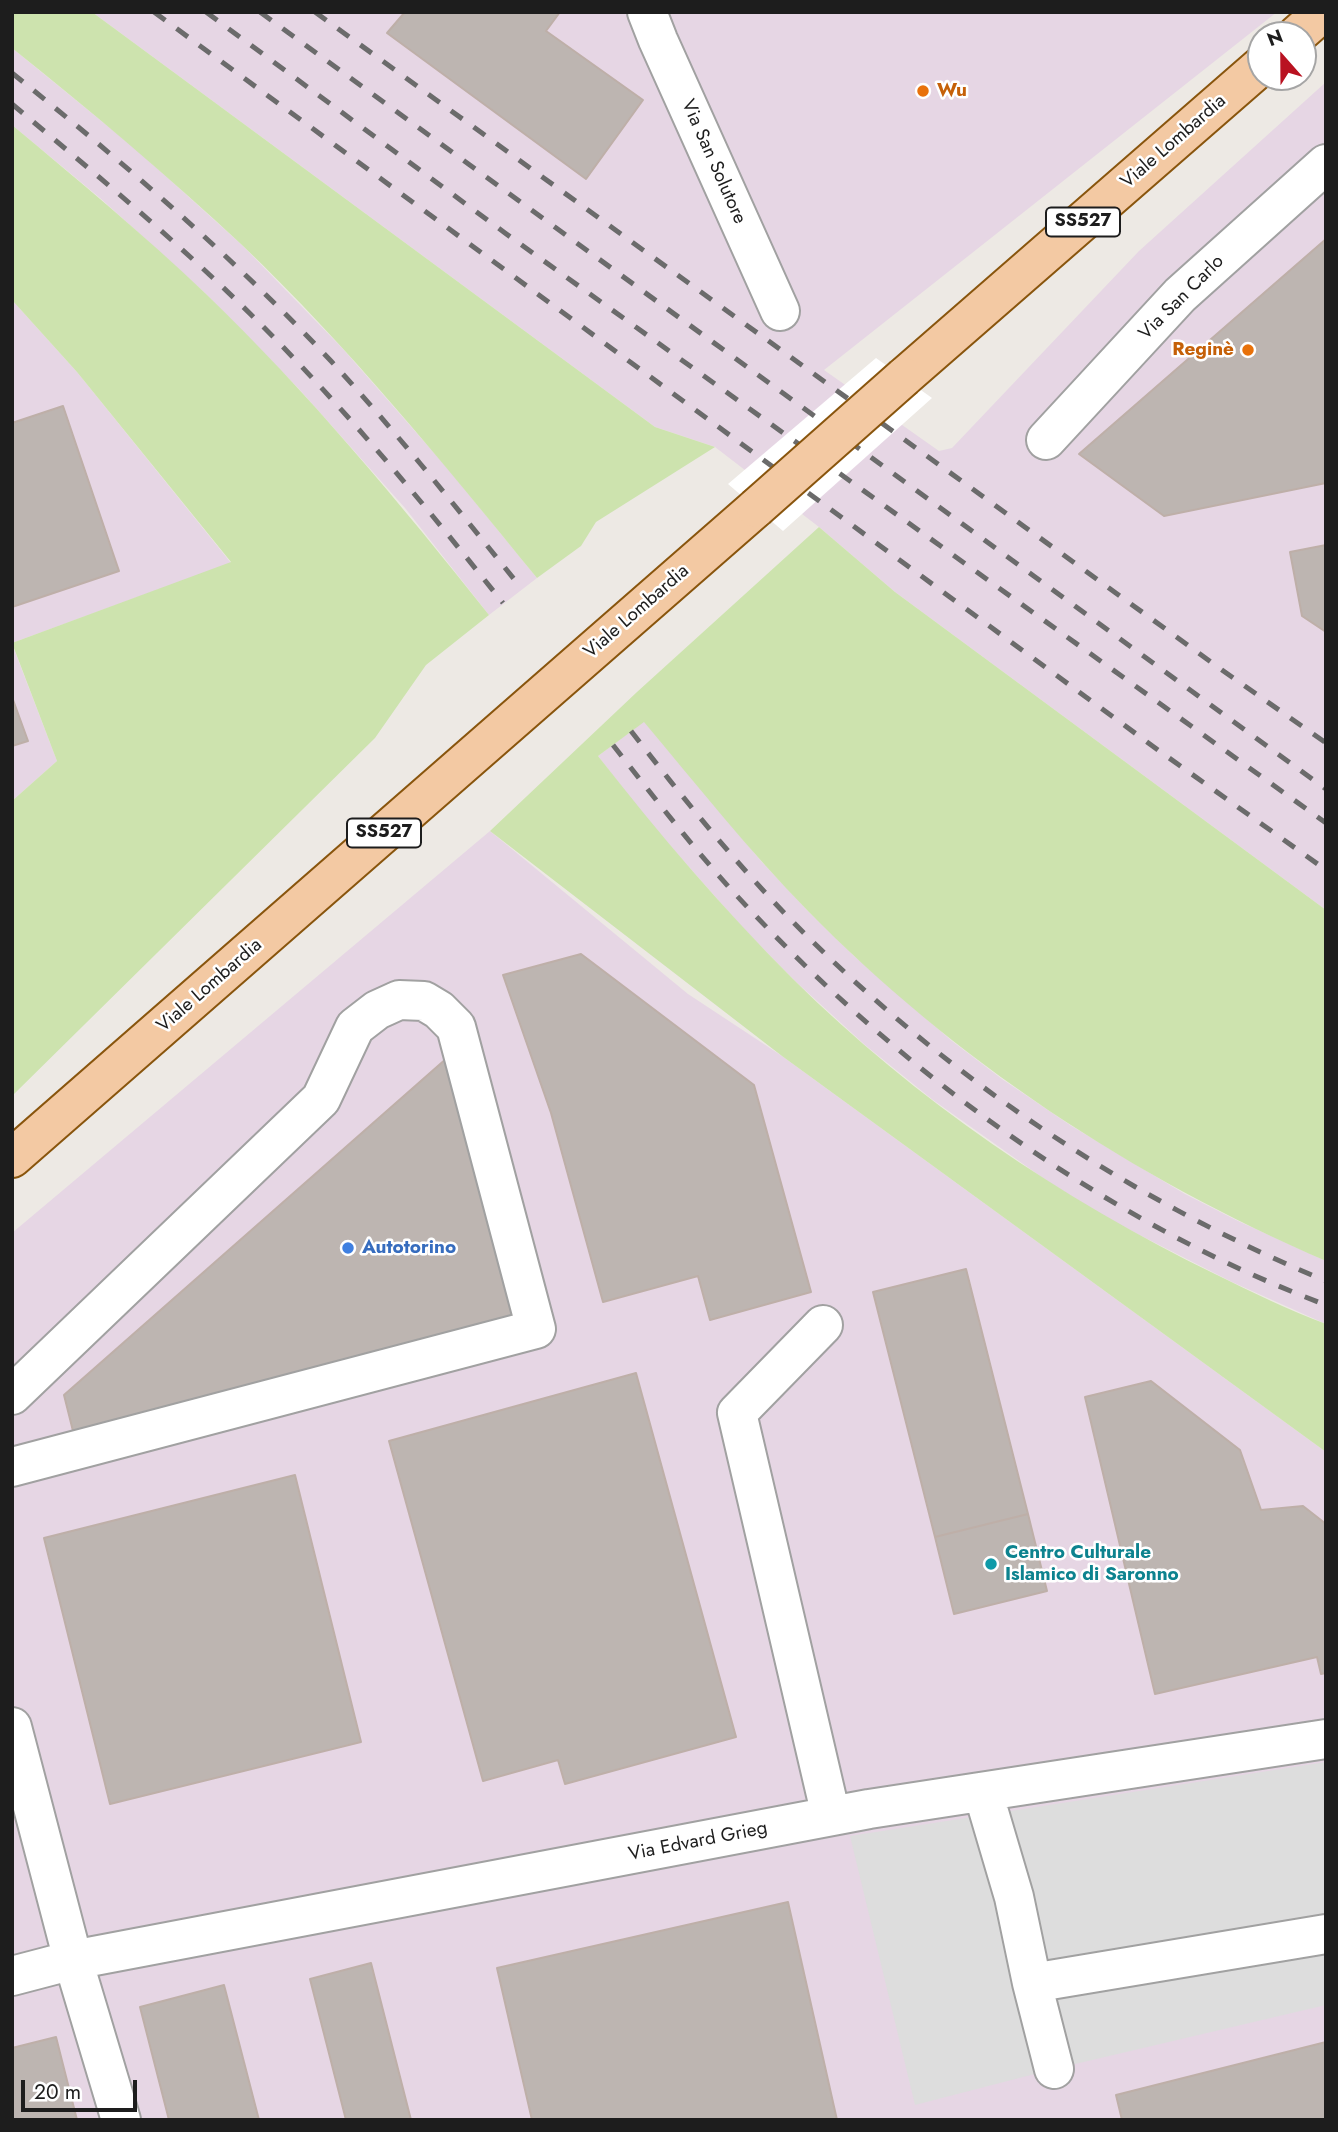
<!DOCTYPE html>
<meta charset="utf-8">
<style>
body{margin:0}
#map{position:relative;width:1338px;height:2132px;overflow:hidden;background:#ede9e4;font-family:Jost,sans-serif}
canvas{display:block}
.frame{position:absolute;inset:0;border:14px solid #1d1d1d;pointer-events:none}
.north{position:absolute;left:1247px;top:21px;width:70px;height:70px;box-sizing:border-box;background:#fff;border:2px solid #a5a5a5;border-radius:50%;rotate:339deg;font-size:19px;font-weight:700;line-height:28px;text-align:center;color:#1d1d1d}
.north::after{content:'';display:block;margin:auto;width:24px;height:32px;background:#b91221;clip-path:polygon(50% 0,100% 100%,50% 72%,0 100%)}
.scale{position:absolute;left:21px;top:2080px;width:116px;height:32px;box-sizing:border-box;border:4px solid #1d1d1d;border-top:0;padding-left:9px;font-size:21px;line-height:24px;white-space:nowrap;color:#1d1d1d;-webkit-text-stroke:5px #fff;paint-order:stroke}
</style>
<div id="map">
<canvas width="1338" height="2132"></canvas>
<div class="frame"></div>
<div class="north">N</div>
<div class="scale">20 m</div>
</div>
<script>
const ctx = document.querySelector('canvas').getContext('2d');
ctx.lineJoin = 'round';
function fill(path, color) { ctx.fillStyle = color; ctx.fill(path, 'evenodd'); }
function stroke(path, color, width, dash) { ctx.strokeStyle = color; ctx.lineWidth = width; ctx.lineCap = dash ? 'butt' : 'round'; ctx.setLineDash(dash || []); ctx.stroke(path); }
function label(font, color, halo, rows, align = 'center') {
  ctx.font = font + ' Jost,sans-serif'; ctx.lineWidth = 5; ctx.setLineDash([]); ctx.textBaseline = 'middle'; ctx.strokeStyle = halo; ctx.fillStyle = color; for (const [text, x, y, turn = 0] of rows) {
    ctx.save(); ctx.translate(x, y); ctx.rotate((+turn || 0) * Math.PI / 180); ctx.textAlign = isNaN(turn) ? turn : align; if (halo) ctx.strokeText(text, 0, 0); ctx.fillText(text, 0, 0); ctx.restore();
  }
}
fill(new Path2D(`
 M92,12h1185l-453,358 115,81 13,-3 187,-197 187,-169v828l-431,-318 -76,-65 -104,-80 -60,-20z
 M12,48l125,102 106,96 100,103 106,121 88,108 -48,37 -84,-107 -106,-119 -94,-96 -105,-95 -88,-73z
 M12,300l65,72 154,191 -219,80z
 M12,644l45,117 -45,40z
 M644,721l117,140 46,49 47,46 98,85 50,38 68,46 115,69 51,26 90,41v63l-94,-42 -122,-62 -60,-37 -117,-83 -68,-55 -71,-65 -52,-53 -98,-111 -46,-60z
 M490,831l198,163 94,62 544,396v668h-1314v-887z`), '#e6d6e4');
fill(new Path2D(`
 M12,12h80l563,415 60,20 -119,75 -15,24 -44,32c-94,-115 -188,-231 -295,-333 -74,-69 -151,-134 -230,-197z
 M12,125c66,55 131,109 193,168 103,99 195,210 284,322l-63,50 -51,73 -363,358v-295l45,-40 -45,-118 219,-81 -154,-190 -65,-72z
 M819,527l76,65 431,318v351c-194,-84 -371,-200 -519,-351 -58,-59 -110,-125 -163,-188l-46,34c61,78 125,153 195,223 122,121 268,220 422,295 37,18 73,36 111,50v128l-544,-396 -292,-225 147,-139z`), '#cde3ae');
fill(new Path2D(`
 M1326,1762v243l-272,64 -139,36 -65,-269z`), '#ddd');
fill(new Path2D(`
 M876,358l56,40 -149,133 -55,-47z`), '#fff');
const building = new Path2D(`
 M405,12h155l-14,19 97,69 -57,79 -199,-146z
 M1326,239v244l-162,33 -85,-62z
 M63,406l56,165 -107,36v-184z
 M1326,545v87l-24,-16 -12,-64z
 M12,697l16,44 -16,5z
 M581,954l173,131 57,207 -101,28 -12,-44 -95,26 -52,-189 -48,-138z
 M447,1058l70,261 -442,120 -11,-44z
 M966,1269l62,245 -93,23 -62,-245z
 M636,1373l100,364 -171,47 -7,-24 -75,21 -94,-340z
 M1151,1381l89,69 21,60 42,-4 23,18v149l-5,1 -4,-17 -162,37 -70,-297z
 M295,1475l66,267 -251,62 -66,-266z
 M1028,1514l19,77 -93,23 -19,-77z
 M788,1902l49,218h-305l-35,-152z
 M371,1963l40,157h-65l-36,-141z
 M224,1985l35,135h-90l-29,-113z
 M56,2037l21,83h-65v-72z
 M1326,2042v78h-204l-6,-25z`);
fill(building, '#bdb5b1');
stroke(building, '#beafa8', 2);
const minor = new Path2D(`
 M647,12l11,28 122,271
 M1046,440l134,-145 146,-131
 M823,1325l-86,88 94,403
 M12,1395l309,-296 34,-72 22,-17 22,-10 25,1 15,9 17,17 80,302 -524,138
 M12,1727l61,233 48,160
 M983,1792l31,105 18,86 294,-49
 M12,1976l61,-16 796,-151 457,-70
 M1032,1983l22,86`);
const major = new Path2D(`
 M1297,35l26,-23
 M904,377l357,-311
 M12,1158l744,-650`);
stroke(minor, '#a1a1a1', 42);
stroke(major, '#89550d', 42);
stroke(minor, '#fff', 38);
stroke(major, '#f3c9a3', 38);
stroke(new Path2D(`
 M154,12l1004,738 168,120
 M206,12l299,221 821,590
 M260,12l1066,777
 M315,12l907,658 104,73
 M12,73c111,89 221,184 319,288 67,73 129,151 191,228
 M12,104c68,57 136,113 201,174 106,99 200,212 290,325
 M631,731c52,67 105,133 165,194 150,152 332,274 530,356
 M613,745c40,51 80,103 124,151 161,174 366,325 589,409`), '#6b6b6b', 5, [14, 14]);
const majorBridge = new Path2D(`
 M756,508l148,-131`);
stroke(majorBridge, '#89550d', 42, []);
stroke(majorBridge, '#f3c9a3', 38);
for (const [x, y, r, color] of [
 [923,91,7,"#e8710a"],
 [1248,350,7,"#e8710a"],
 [348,1248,7,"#3f7fe0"],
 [991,1564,7,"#0f9aa8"]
]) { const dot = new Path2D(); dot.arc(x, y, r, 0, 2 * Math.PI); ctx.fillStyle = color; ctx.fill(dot); stroke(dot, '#fff', 2.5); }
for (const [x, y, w] of [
 [1083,222,74],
 [384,833,74]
]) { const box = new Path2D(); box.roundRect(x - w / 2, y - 14.5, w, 29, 5); ctx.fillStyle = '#fff'; ctx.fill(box); stroke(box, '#1d1d1d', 2); }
label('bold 18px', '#1d1d1d', null, [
 ["SS527",1083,222],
 ["SS527",384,833]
]);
label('bold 19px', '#c56008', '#fff', [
 ["Wu",937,91],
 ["Reginè",1234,350,"right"]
], 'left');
label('19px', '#1d1d1d', '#fff', [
 ["Viale Lombardia",1174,142,-41],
 ["Via San Solutore",713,162,66],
 ["Via San Carlo",1182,298,-45],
 ["Viale Lombardia",637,612,-41],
 ["Viale Lombardia",210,986,-41],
 ["Via Edvard Grieg",698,1842,-11]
]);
label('bold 19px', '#366cbe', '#fff', [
 ["Autotorino",362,1248]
], 'left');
label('bold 19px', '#0d838f', '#fff', [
 ["Centro Culturale",1005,1553],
 ["Islamico di Saronno",1005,1575]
], 'left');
</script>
